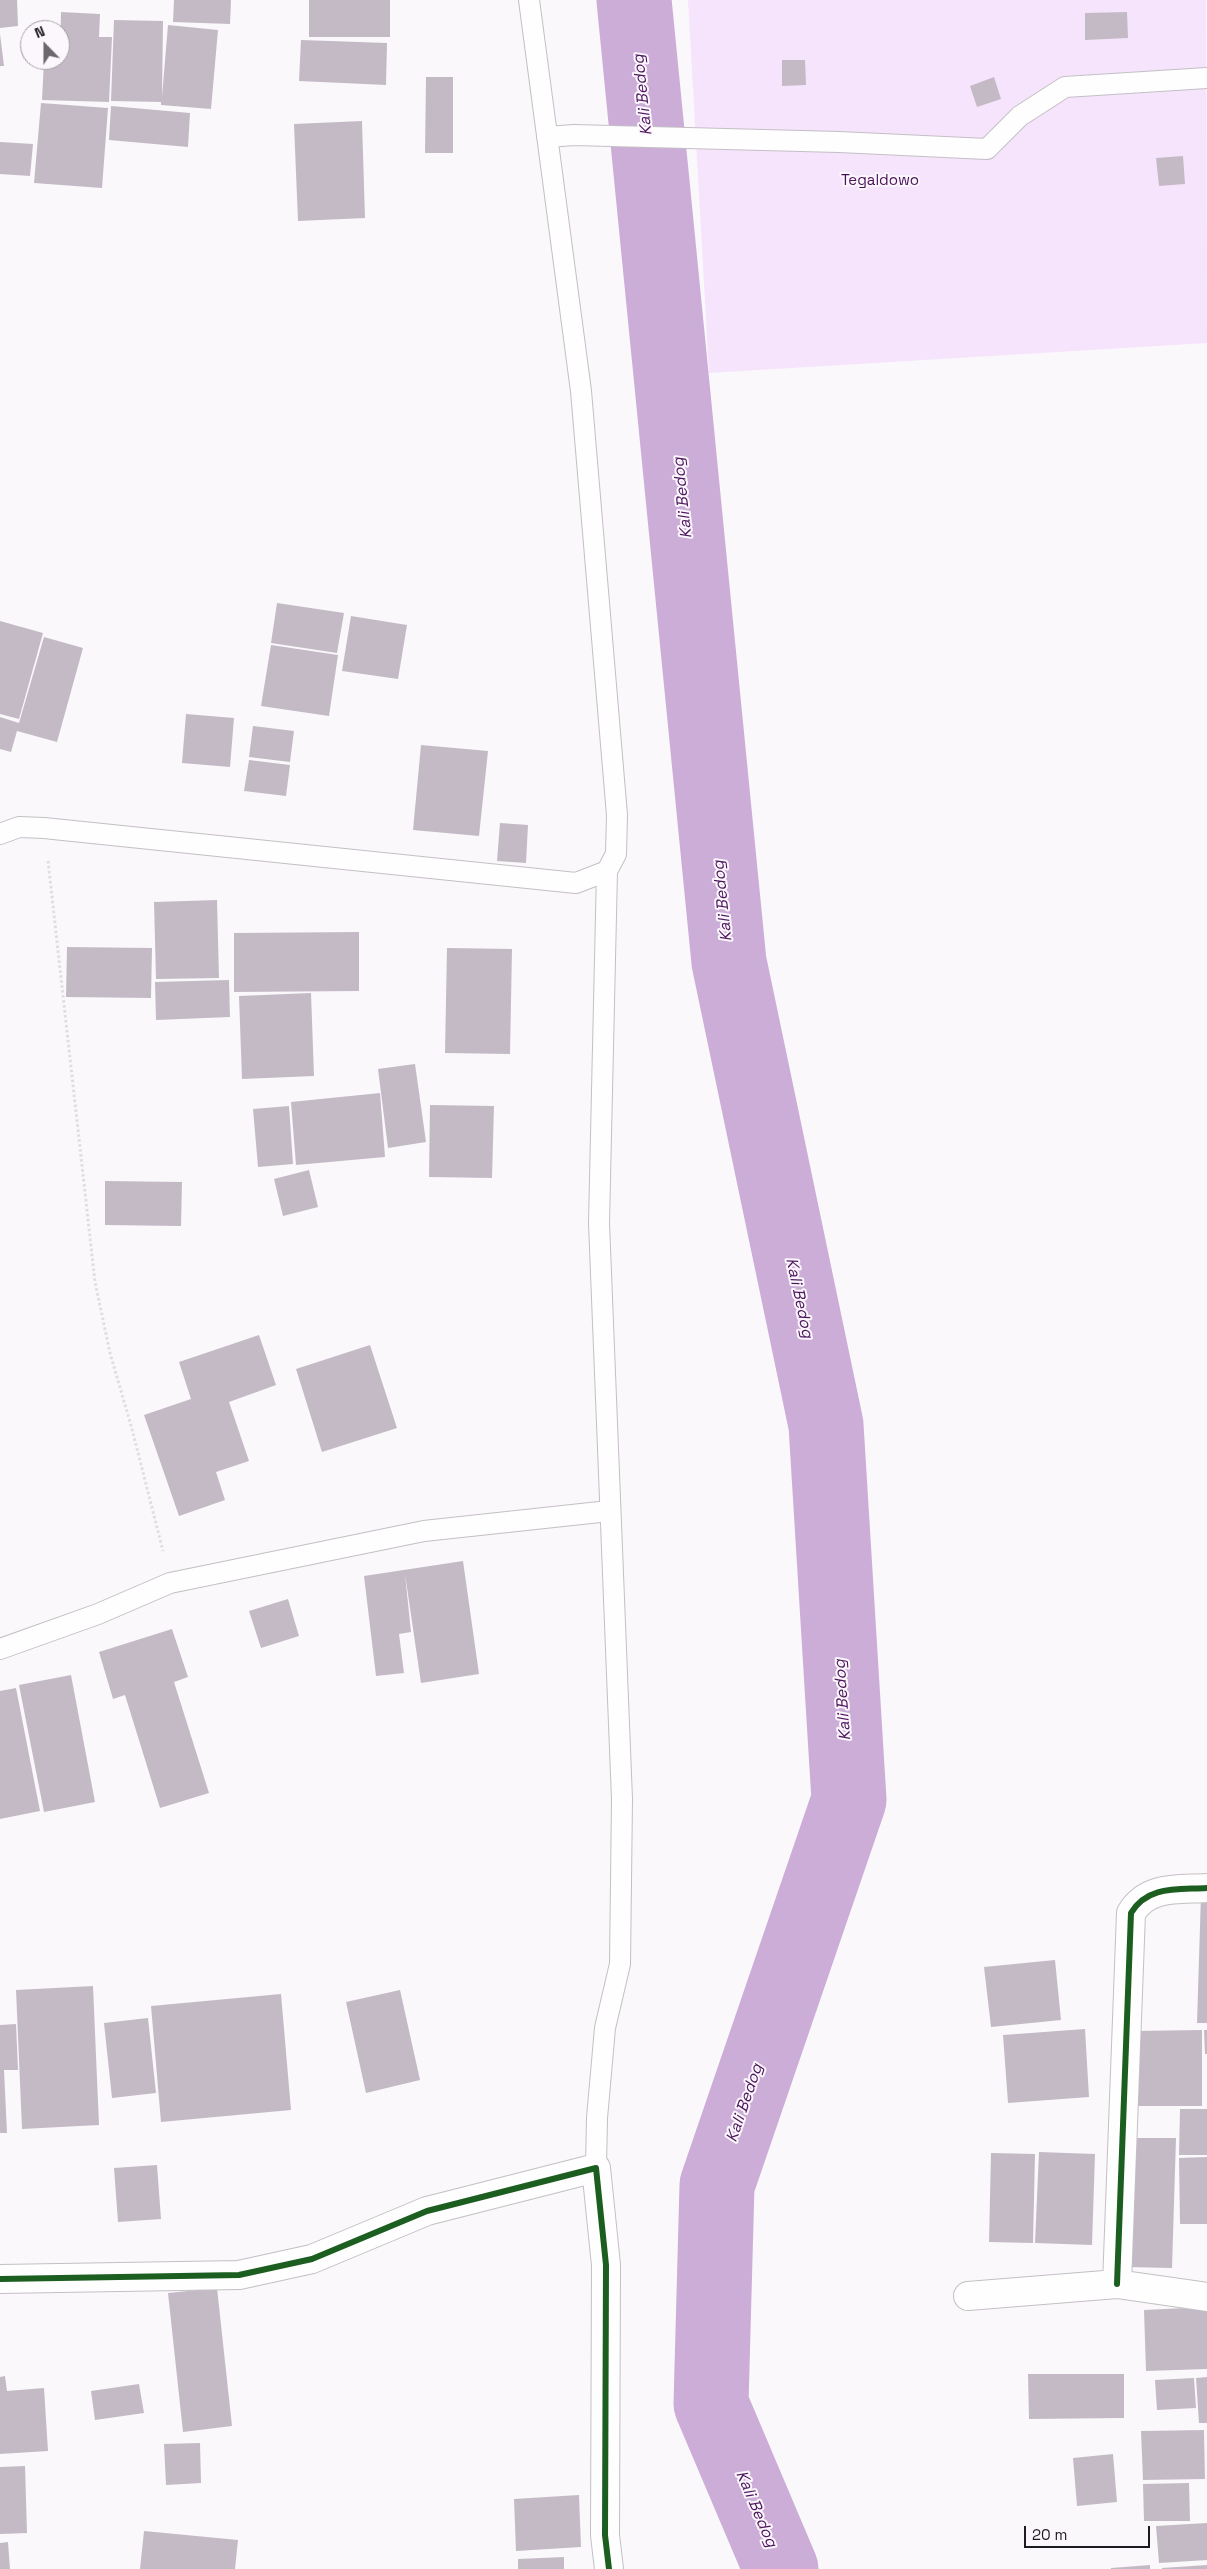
<!DOCTYPE html>
<style>
body{margin:0}
#map{position:relative;width:1207px;height:2569px;overflow:hidden;background:#faf8fb;font-family:"Space Grotesk",sans-serif}
canvas{display:block}
.north{position:absolute;left:20px;top:20px;width:50px;height:50px;box-sizing:border-box;background:#fbf7fc;border:1px solid #a39ea4;border-radius:50%;rotate:338deg;font-size:14px;font-weight:700;line-height:20px;text-align:center;color:#1f1921}
.north::after{content:'';display:block;margin:auto;width:18px;height:22px;background:#6c676d;clip-path:polygon(50% 0,100% 100%,50% 72%,0 100%)}
.scale{position:absolute;left:1024px;top:2526px;width:126px;height:22px;box-sizing:border-box;border:2px solid #1f1921;border-top:0;padding-left:6px;font-size:15px;line-height:18px;white-space:nowrap;color:#1f1921;-webkit-text-stroke:4px #fbf7fc;paint-order:stroke}
</style>
<div id="map">
<canvas width="1207" height="2569"></canvas>
<div class="north">N</div>
<div class="scale">20 m</div>
</div>
<script>
const ctx = document.querySelector('canvas').getContext('2d');
ctx.lineJoin = 'round';
function fill(path, color) { ctx.fillStyle = color; ctx.fill(path, 'evenodd'); }
function stroke(path, color, width, dash) { ctx.strokeStyle = color; ctx.lineWidth = width; ctx.lineCap = dash ? 'butt' : 'round'; ctx.setLineDash(dash || []); ctx.stroke(path); }
function label(font, color, halo, rows, align = 'center') {
  ctx.font = font + ' "Space Grotesk",sans-serif'; ctx.lineWidth = 4; ctx.setLineDash([]); ctx.textBaseline = 'middle'; ctx.strokeStyle = halo; ctx.fillStyle = color; for (const [text, x, y, turn = 0] of rows) {
    ctx.save(); ctx.translate(x, y); ctx.rotate((+turn || 0) * Math.PI / 180); ctx.textAlign = isNaN(turn) ? turn : align; if (halo) ctx.strokeText(text, 0, 0); ctx.fillText(text, 0, 0); ctx.restore();
  }
}
fill(new Path2D(`
 M688,0h518l1,343 -498,30z`), '#f6e4fc');
stroke(new Path2D(`
 M634,0l95,962 97,463 23,375 -132,385 -6,219 70,165`), '#ccadd7', 75);
fill(new Path2D(`
 M0,0h17l1,26 -18,2z
 M174,0h57l-1,24 -57,-2z
 M309,0h81v37h-81z
 M61,12l39,2 -1,23h13l-3,65 -67,-2 2,-40h16z
 M1127,12l1,26 -43,2v-27z
 M114,20l49,1 -1,76 6,-72 50,5 -7,79 -50,-4v-3l-50,-1z
 M0,34l4,32h-4z
 M301,40l86,3 -1,42 -87,-4z
 M782,60h23l1,25 -24,1z
 M426,77h27v76h-28z
 M994,77l7,22 -24,8 -7,-21z
 M41,103l67,5 -6,80 -68,-5z
 M111,106l79,7 -2,34 -79,-7z
 M362,121l3,97 -67,3 -4,-97z
 M0,142l33,2 -3,32 -30,-2z
 M1183,156l2,28 -26,2 -3,-28z
 M277,603l67,10 -7,40 -66,-10z
 M351,616l56,9 -9,54 -56,-8z
 M0,621l43,12 -24,86 -19,-5z
 M44,637l39,11 -26,94 -40,-11 -6,21 -11,-3v-32l19,6z
 M271,645l67,10 -9,61 -68,-10z
 M186,714l48,4 -4,49 -48,-4z
 M253,726l41,5 -4,31 -41,-5z
 M421,745l67,6 -9,85 -66,-6z
 M249,760l41,5 -4,31 -42,-5z
 M500,823l28,2 -2,38 -29,-2z
 M217,900l2,78 -63,1 -2,-77z
 M359,932v59l-125,1v-59z
 M67,947l85,1 -1,50 -85,-1z
 M447,948l65,1 -2,105 -65,-1z
 M229,980l1,37 -74,3 -1,-38z
 M311,993l3,83 -72,3 -3,-83z
 M415,1064l11,78 -38,6 -10,-79z
 M380,1093l5,64 -89,8 -5,-63z
 M430,1105l64,1 -2,72 -63,-1z
 M289,1106l4,58 -35,3 -5,-58z
 M309,1170l9,37 -35,9 -9,-37z
 M105,1181l77,1 -1,44 -76,-1z
 M259,1335l17,50 -47,17 20,59 -33,11 9,28 -46,16 -35,-101 47,-16 -12,-37z
 M370,1345l27,83 -75,24 -26,-83z
 M463,1561l16,113 -58,9 -16,-109 6,58 -12,2 5,39 -28,3 -12,-100z
 M288,1599l11,37 -38,12 -12,-37z
 M172,1629l16,48 -14,5 35,111 -49,15 -35,-113 -12,4 -14,-47z
 M71,1675l24,127 -51,10 -25,-127z
 M16,1688l24,123 -40,8v-128z
 M1201,1894h6v129h-10z
 M1055,1960l6,60 -70,7 -7,-60z
 M93,1986l6,139 -77,4 -6,-139z
 M400,1990l20,90 -54,13 -20,-91z
 M281,1994l10,116 -130,12 -10,-116z
 M148,2018l8,75 -44,5 -8,-75z
 M16,2024l2,46h-14l3,63h-7v-108z
 M1085,2029l4,68 -81,6 -5,-68z
 M1202,2030v76h-66v-75z
 M1204,2030h3v24h-2z
 M1180,2109h27v46h-28z
 M1129,2138h47l-4,130 -46,-1z
 M1039,2152l56,2 -3,91 -57,-2z
 M991,2153l44,1 -2,89 -44,-1z
 M1207,2157v67h-27l-1,-66z
 M157,2165l4,54 -43,3 -4,-54z
 M217,2288l15,138 -49,6 -15,-139z
 M1207,2307v62l-61,2 -2,-61z
 M1028,2374h96v44l-95,1z
 M5,2376l2,15 37,-3 4,63 -48,3v-77z
 M1207,2377v46h-8l-3,-45z
 M1194,2378l2,30 -39,2 -2,-30z
 M139,2384l5,29 -49,7 -4,-29z
 M1204,2430l1,49 -62,1 -2,-49z
 M200,2443l1,40 -35,2 -2,-41z
 M1113,2454l4,48 -40,4 -4,-48z
 M25,2466l2,67 -27,1v-67z
 M1189,2483l1,38h-46l-1,-37z
 M579,2495l2,52 -65,4 -2,-52z
 M1207,2523v37l-48,3 -3,-37z
 M144,2531l94,9 -3,29h-95z
 M8,2542l2,27h-10v-26z
 M564,2557v12h-46v-10z
 M1150,2565v4h-39v-1z
 M1207,2565v4h-45v-1z`), '#c3bac6');
const lane = new Path2D(`
 M529,0l52,391 36,424 -1,39 -9,17 -8,352 23,576 -2,165 -15,64 -8,90 -1,50
 M547,137l27,-2 265,7 148,7 33,-33 45,-29 142,-9
 M0,834l19,-7 25,1 532,55 31,-12
 M0,1649l98,-35 72,-31 254,-52 185,-20`);
const street = new Path2D(`
 M0,2279l239,-4 73,-16 115,-48 169,-43 10,97 -1,270 4,34
 M1117,2284l14,-371c17,-28 47,-23 76,-25
 M968,2296l149,-12 90,13`);
stroke(lane, '#c4bfc5', 22);
stroke(street, '#c4bfc5', 30);
stroke(new Path2D(`
 M48,861l47,421 15,71 22,76 31,122`), '#dfdedf', 3, [2.5, 2.5]);
stroke(lane, '#fefefe', 20);
stroke(street, '#fefefe', 28);
stroke(new Path2D(`
 M0,2279l239,-4 73,-16 115,-48 169,-43 10,97 -1,270 4,34
 M1117,2284l14,-371c17,-28 47,-23 76,-25`), '#1b5e20', 6);
label('15px', '#481058', '#fbf7fc', [
 ["Tegaldowo",880,181]
]);
label('italic 16px', '#4d165d', '#fbf7fc', [
 ["Kali Bedog",643,95,-96],
 ["Kali Bedog",683,498,-96],
 ["Kali Bedog",723,901,-96],
 ["Kali Bedog",799,1298,78],
 ["Kali Bedog",843,1700,-94],
 ["Kali Bedog",745,2103,-71],
 ["Kali Bedog",756,2509,67]
]);
</script>
